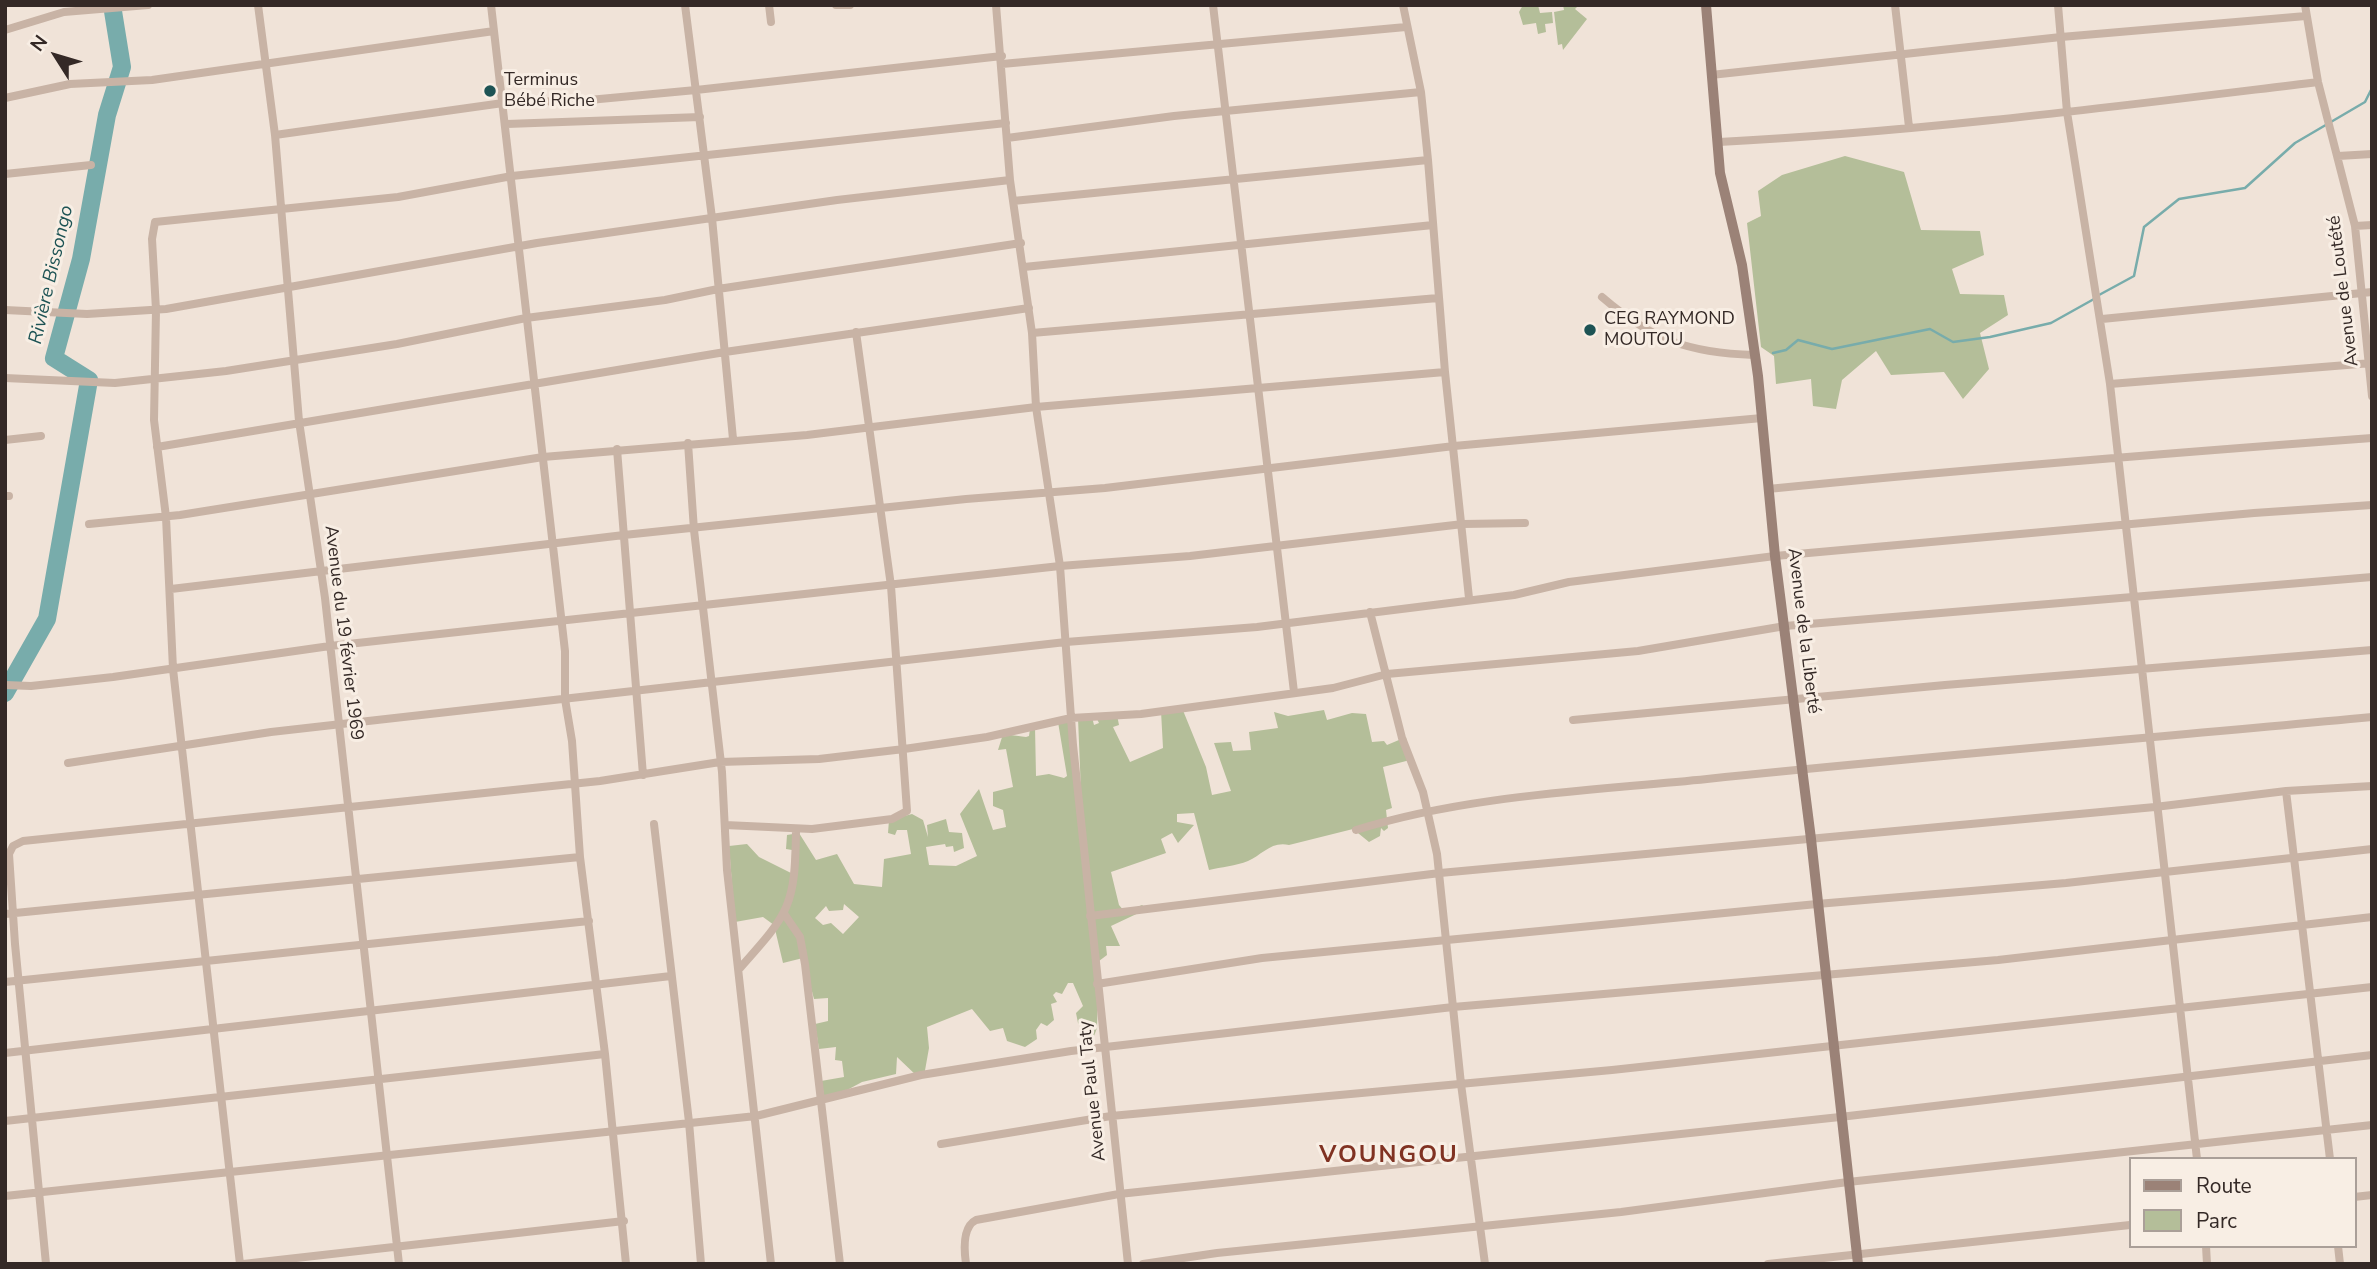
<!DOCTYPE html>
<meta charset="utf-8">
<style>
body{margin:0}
#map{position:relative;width:2377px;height:1269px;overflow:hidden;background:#f0e3d8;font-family:"Nunito Sans",sans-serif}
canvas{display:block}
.frame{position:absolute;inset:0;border:7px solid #342926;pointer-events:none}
.legend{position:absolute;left:2129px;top:1157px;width:228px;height:91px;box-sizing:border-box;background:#f8eee4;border:2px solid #aa9f98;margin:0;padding:9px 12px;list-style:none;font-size:21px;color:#342926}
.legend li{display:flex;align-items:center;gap:14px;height:35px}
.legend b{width:35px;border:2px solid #aa9f98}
.north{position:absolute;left:21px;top:21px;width:70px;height:70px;-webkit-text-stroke:5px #f8eee4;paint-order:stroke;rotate:307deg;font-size:19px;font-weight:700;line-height:28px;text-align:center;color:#342926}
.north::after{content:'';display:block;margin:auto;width:24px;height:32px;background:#342926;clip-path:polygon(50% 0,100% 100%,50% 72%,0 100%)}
</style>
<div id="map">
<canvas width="2377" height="1269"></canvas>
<div class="frame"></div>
<ul class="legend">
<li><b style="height:9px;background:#9b8277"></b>Route</li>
<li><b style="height:19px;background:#b4be99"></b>Parc</li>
</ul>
<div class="north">N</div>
</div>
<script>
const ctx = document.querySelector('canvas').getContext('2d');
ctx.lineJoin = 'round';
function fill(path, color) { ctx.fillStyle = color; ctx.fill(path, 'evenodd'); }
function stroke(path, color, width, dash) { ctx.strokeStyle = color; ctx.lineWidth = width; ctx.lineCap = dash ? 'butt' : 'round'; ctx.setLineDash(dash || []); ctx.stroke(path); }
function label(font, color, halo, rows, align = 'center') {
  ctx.font = font + ' "Nunito Sans",sans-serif'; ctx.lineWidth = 6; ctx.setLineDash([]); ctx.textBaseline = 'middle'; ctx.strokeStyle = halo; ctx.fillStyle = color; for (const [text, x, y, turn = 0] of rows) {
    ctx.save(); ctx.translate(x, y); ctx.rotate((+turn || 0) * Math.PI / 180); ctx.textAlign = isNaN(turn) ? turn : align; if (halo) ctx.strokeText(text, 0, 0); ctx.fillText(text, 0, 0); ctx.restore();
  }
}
fill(new Path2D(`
 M1523,5h15l2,8 12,-1 1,11 -8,1 1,8 -8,2 -2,-11 -13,2 -4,-13z
 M1563,5h16l-4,4 12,10 -24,31 -1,-6 -4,1 -4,-33 10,-2z
 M1845,156l59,16 17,58 59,1 4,24 -32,14 8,25 44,1 4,20 -28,18 9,36 -26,30 -19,-27 -53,3 -15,-24 -34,29 -6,29 -23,-3 -2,-27 -35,5 -2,-28 -13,-9 -14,-124 14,-7 -3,-25 24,-16z
 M1182,708l24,59 6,28 19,-4 -17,-48 17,-1 2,9 18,-1 -2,-18 29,-4 -4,-16 14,4 36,-6 3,10 25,-7 14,1 6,28 12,-1 3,4 19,-8 4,23 -27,7 9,41 -6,2 2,18 -4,3 -3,-3 -1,8 -11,6 -16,-13 -64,16c-18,-4 -27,10 -41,16 -12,5 -27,6 -39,9l-15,-57 -17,1v8l17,3 -16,18 -6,-10 -11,6 5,14 -55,19 8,33 6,7 17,-7 5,4 -36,17 9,20h-14l1,9 -8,6 -2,67 -3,8 -16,-13 -2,-10 7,-7 -10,-23h-5l-6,11 -6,-2 -3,3 4,7 -6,2 3,16 -7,6 -6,-3 -5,7 1,9 -12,8 -18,-6 -4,-13 -13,3 -18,-22 -45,18 2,21 -5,28 -6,1 -21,-20 -1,17 -34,8 -26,14 -12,-1 -3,-14 23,-4 -2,-16 -7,-1 1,-13 -17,2 -4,-25 13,-3v-23l-14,1 -11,-41 -20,5 -9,-38 -11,-8 -28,5 -6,-76 18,-2 12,13 32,16 1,-23 -6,-1 1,-14 12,-2 17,27 21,-6 17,30 28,3 2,-28 27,-5 -4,-24h-10l-2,5 -7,-2 1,-13 23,-6 11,6 5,17 -1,-12 19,-6 3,13 13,1 2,15 -10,4 -1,-6 -7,1 -1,-3 -19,3 3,18 27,1 21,-10 -17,-42 19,-25 14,41 13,-3 -3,-17 -10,-4v-14l20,-5 -7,-38 -8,1 5,-16 23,3 3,-1 1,-7 5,-2 1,49 13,-2 15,4 3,-2 -9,-54 11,-3 12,73 -3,-74 14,-1 2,8 5,-2 -3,-6 21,-2 2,10 -6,2 17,35 33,-14 -2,-37zM844,904l15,13 -16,17 -12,-11 -8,2 -8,-7 11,-12 3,5 14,-1z`), '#b4be99');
stroke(new Path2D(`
 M2099,295l35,-19 10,-49 35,-28 66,-11 50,-45 70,-41 7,-14
 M1773,353l13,-3 12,-10 34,9 98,-20 23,13 37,-5 61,-14 43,-24`), '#78acab', 2.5);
stroke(new Path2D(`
 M5,693l42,-74 42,-239 -35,-22 27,-99 26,-144 15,-48 -10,-62`), '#78acab', 18);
stroke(new Path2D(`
 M258,5l17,130 24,286 26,177 74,666
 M491,5l74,646v48l7,42 8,116 25,197 21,210
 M685,5l27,213 21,221
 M769,5l2,17
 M836,5h14
 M996,5l14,175 22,153 4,74 24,159 13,179 55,519
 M1213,5l81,687
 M1403,5l18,87 7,68 17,212 24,226
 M1895,5l14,122
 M2058,5l9,107 43,272 87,775
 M2305,5l13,77 37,144 17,170
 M5,30l59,-18 84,-7
 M1002,64l404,-37
 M1711,75l350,-38 245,-21
 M5,98l65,-14 82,-4 342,-49
 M507,124l193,-7
 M275,135l228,-32 86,-3 107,-10 306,-34
 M1007,138l167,-22 247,-24
 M1719,142c200,-10 400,-36 599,-60
 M2338,156l34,-2
 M5,174l86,-9
 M1013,201l415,-41
 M2355,226l17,-1
 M1024,267l409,-42
 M1602,297c50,43 87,56 152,58
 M5,310l82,4 79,-5 371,-66 300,-43 173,-20
 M2102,319l270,-27
 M1032,333l406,-35
 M5,378l110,5 111,-12 171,-27 129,-26 139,-18 53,-11 303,-46
 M2110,384l262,-21
 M5,440l36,-4
 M688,443l6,87 28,242 5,98 44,394
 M157,447l568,-95 304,-44
 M617,449l26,326
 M1768,489c201,-20 402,-36 604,-51
 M5,496h4
 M89,524l91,-9 363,-58 264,-22 229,-28 409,-35
 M171,589l453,-54 342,-36 139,-11 349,-42 308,-28
 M1370,612l32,126 21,54 14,62 24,230 24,180
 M5,685l26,1 82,-9 217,-31 730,-80 130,-10 273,-32 62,-1
 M1573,720l372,-35 427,-35
 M68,763l203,-31 795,-90 191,-15 257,-32 55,-13 206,-26 479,-43 118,-8
 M2286,791l44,368
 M654,824l35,298 12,142
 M725,825l87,4 80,-10 15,-8 -16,-225 -35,-254
 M1356,830c112,-35 234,-39 351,-51 221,-23 443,-41 665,-62
 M5,914l575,-57
 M785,915l15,22 5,27 35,300
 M1090,916l350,-43 715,-66 131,-16 86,-5
 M740,968c50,-56 55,-62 56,-138
 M5,982l584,-61
 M1097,984l165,-26 555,-54 249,-21 306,-34
 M5,1053l666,-77
 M5,1121l600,-67
 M941,1144l170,-28 501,-46 760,-83
 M5,1196l751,-80 165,-41 150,-24 382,-44 545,-47 374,-43
 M2354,1197l18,-2
 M2206,1246l1,18
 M2338,1246l2,18
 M46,1264l-31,-320 -6,-90 4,-8 10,-5 577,-60 120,-19 99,-3 85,-10 83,-12 84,-19 70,-4 192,-26 54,-14 251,-23 147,-25 587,-49
 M240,1264l-67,-595 -7,-152 -12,-97 2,-110 -4,-71 3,-17 243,-25 114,-21 494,-53
 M243,1264l381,-43
 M966,1264c-2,-14 -4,-37 10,-44l143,-26 721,-77 532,-62
 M1143,1264l74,-11 404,-41 227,-30 524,-57
 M1768,1264l362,-39`), '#c8b3a5', 8);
stroke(new Path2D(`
 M1706,5l14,168 22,92 16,111 17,180 36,283 47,425`), '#9b8277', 10);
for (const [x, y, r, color] of [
 [490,91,7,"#1d5354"],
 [1590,330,7,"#1d5354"]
]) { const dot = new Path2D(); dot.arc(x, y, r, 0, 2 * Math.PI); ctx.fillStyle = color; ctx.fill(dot); stroke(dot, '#f8eee4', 2.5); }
label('18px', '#342926', '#f8eee4', [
 ["Terminus",504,81],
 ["Bébé Riche",504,102],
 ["CEG RAYMOND",1604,320],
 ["MOUTOU",1604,341]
], 'left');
label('18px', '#342926', '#f8eee4', [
 ["Avenue de Loutété",2344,291,-97],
 ["Avenue de la Liberté",1803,631,83],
 ["Avenue du 19 février 1969",343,633,83],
 ["Avenue Paul Taty",1093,1091,-96]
]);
label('italic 19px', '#1d5354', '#f8eee4', [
 ["Rivière Bissongo",52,275,-77]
]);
ctx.letterSpacing = '2px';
label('bold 24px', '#803222', '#f8eee4', [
 ["VOUNGOU",1389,1156]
]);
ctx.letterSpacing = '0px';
</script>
